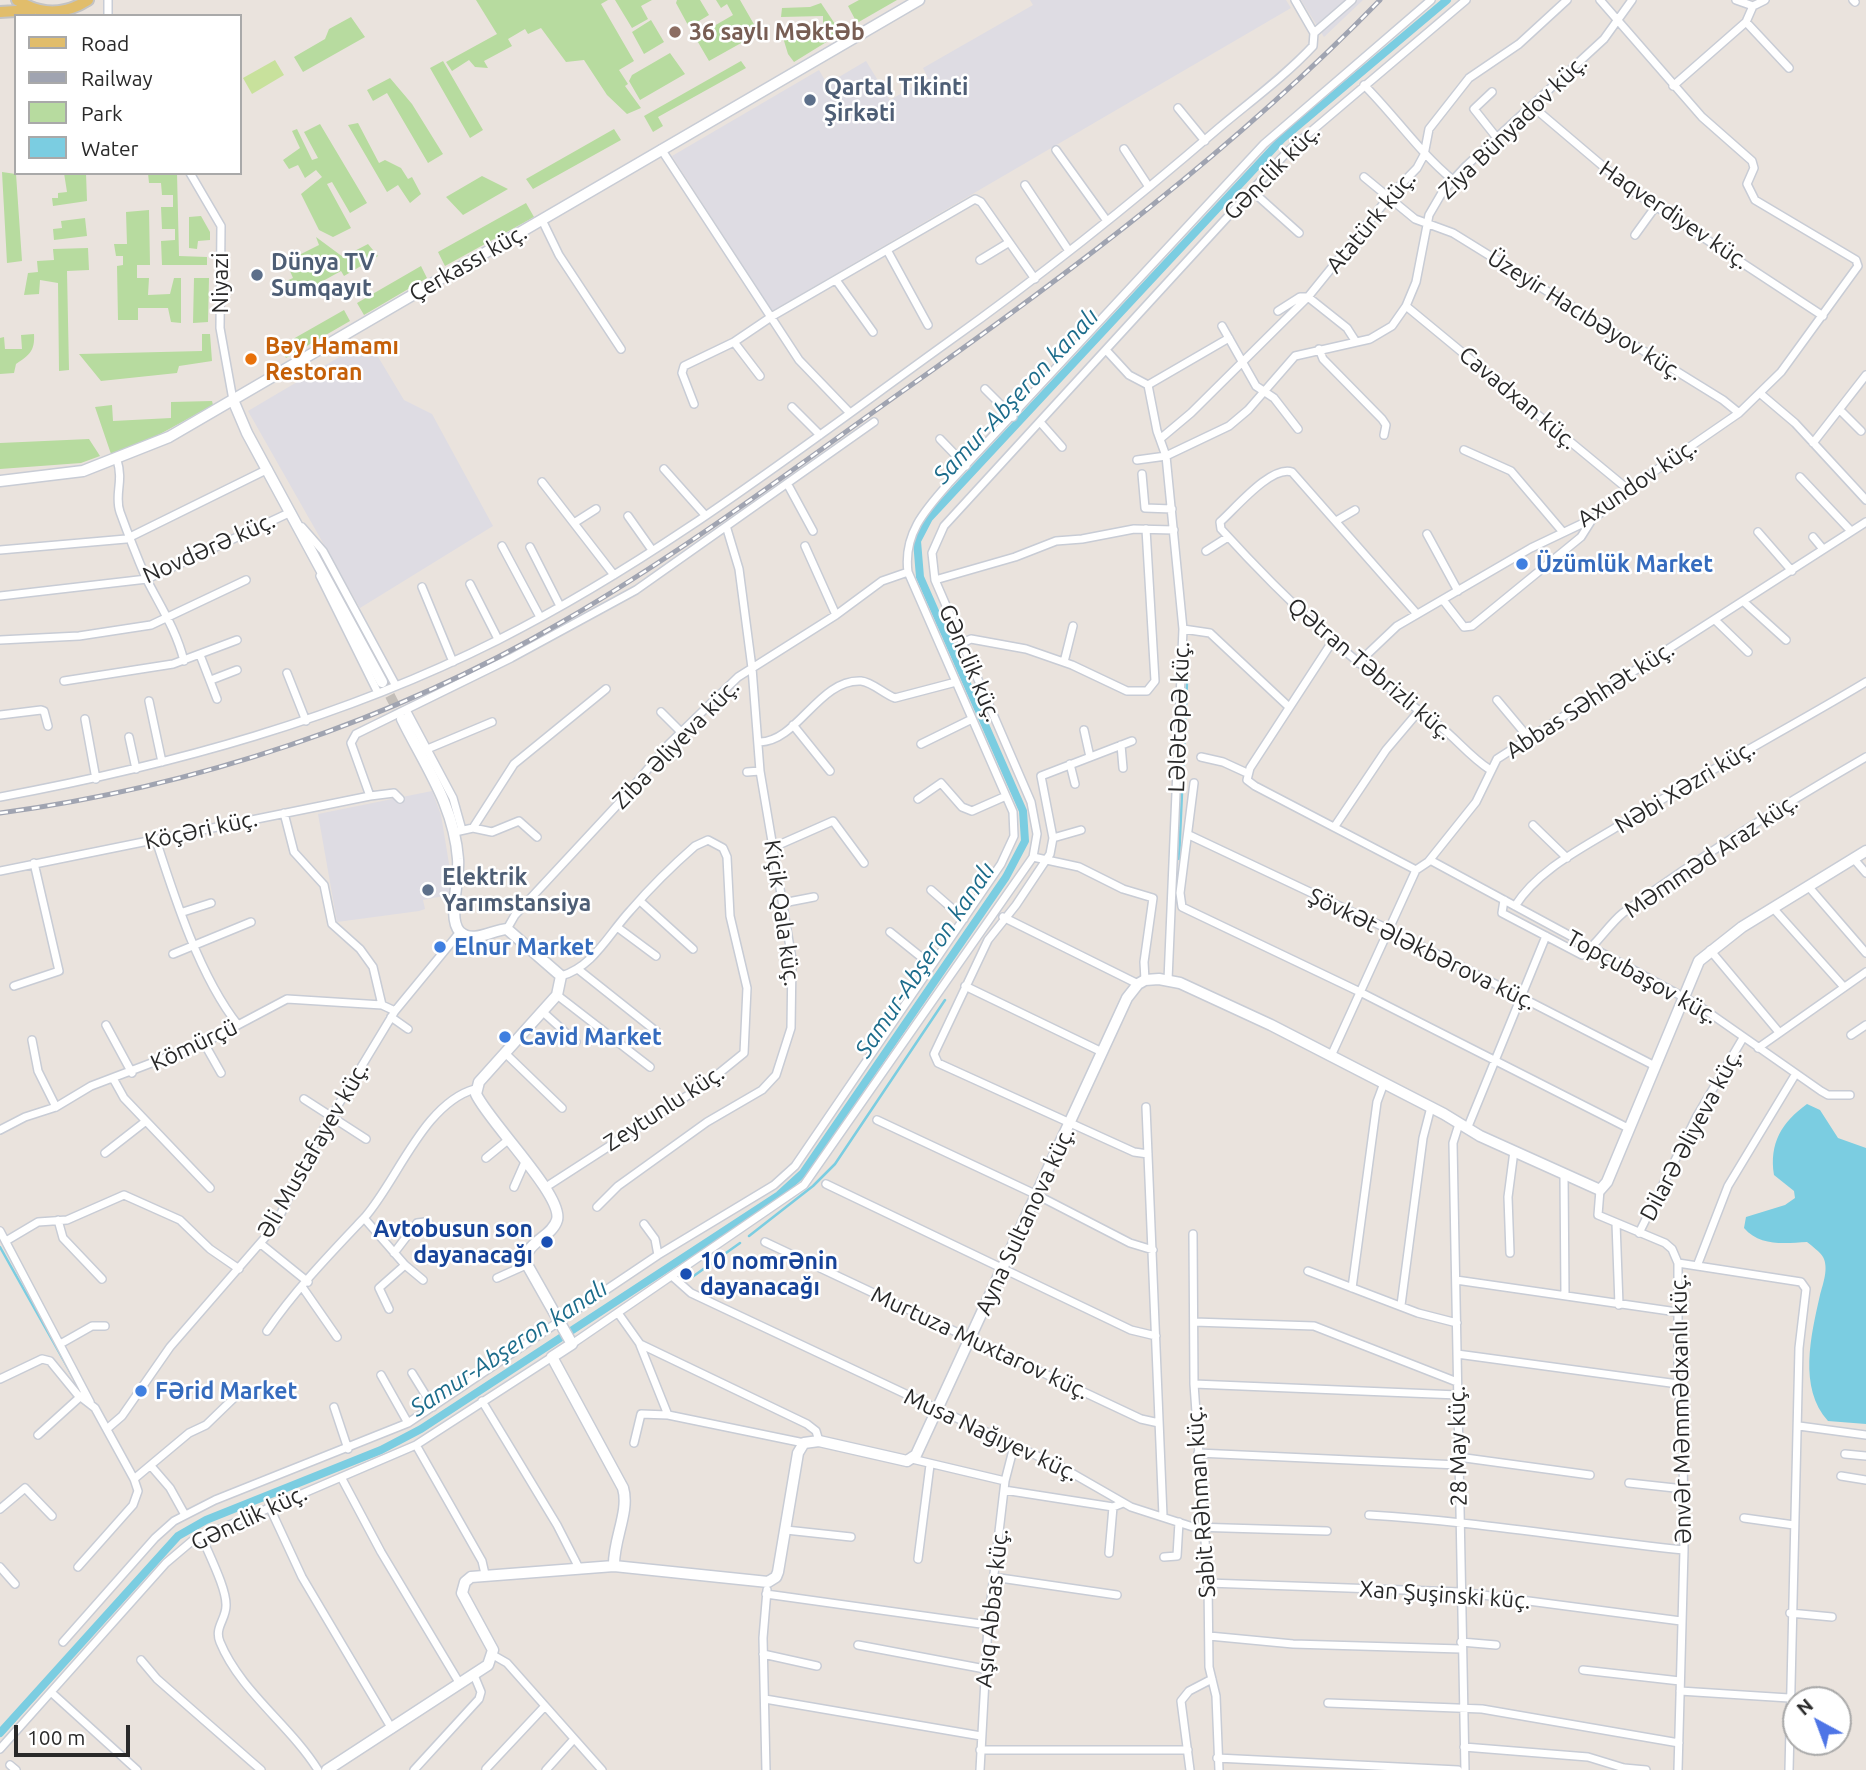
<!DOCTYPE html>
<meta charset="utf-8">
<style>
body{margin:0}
#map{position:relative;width:1866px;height:1770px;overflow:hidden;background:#eae3dd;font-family:Ubuntu,sans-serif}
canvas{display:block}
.legend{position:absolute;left:14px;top:14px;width:228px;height:161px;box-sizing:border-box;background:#fff;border:2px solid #a9a9a9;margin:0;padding:9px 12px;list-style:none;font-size:21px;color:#292929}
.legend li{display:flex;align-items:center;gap:14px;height:35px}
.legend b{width:35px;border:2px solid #a9a9a9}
.north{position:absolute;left:1782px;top:1686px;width:70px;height:70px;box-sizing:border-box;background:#fff;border:2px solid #a9a9a9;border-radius:50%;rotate:319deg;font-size:19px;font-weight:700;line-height:28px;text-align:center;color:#292929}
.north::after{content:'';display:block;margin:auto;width:24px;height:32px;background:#4e75e6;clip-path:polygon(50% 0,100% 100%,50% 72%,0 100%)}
.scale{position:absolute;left:14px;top:1725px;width:116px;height:32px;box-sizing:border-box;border:4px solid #292929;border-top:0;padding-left:9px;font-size:21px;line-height:24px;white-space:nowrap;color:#292929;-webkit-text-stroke:5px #fff;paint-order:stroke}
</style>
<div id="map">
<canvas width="1866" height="1770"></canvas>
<ul class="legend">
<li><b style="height:9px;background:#e1bd6b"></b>Road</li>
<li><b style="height:9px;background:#a0a4b1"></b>Railway</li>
<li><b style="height:19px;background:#b7db9f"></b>Park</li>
<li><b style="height:19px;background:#7bcde1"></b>Water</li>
</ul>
<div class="north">N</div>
<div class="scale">100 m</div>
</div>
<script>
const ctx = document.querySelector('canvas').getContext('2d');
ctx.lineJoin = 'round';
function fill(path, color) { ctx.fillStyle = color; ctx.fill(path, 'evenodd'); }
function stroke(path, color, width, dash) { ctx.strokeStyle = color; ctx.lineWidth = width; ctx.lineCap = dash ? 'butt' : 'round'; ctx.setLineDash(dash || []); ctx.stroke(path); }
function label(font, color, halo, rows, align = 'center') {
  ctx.font = font + ' Ubuntu,sans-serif'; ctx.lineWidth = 5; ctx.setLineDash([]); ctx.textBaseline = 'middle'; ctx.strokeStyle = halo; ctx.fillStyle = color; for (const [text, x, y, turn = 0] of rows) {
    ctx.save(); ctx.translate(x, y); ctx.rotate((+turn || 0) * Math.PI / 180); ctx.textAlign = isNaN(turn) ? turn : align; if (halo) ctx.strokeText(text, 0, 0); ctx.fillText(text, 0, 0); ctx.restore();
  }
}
fill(new Path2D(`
 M1030,0h256l5,8 -519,303 -100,-155 147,-86 8,14 39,-23 24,39 38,-22 -5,-10 110,-63z
 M1301,0h62l-39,37z
 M368,340l36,60 28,14 61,112 -133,82 -112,-197z
 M432,791l9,24 13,79 -31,6 2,9 -6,2 -82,11 -19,-108z`), '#dedce3');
fill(new Path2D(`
 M476,0h132l-7,4 33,57 -15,9 9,14 -3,2 16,22 -14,6 -20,-19 -23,-35 -18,2 -25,-34 -13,6 -3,-5 -17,10 4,7 -28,15 4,7 -13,-1 -6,-7 -17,11 -6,-9 51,-28z
 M615,0h37l-11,6 7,13 -16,9z
 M677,0h23l9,15 -20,12 -13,-24z
 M716,0h24l19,33 -50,28 -14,-24 38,-22 -6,-11 -6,4z
 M859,0h38l-40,23 -9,-17z
 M821,3l20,30 -47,29 -6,-8 -7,-23 42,-1v-14l-42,1 1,-9 28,-1z
 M351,17l14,20 -62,35 -9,-15 31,-18 4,-10z
 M651,20l13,22 -20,12 -12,-22z
 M670,53l15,21 -45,26 -11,-19 3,-6z
 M443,61l40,69 -13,8 -40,-70z
 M741,61l5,7 -88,49 5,9 -10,6 -9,-16z
 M390,78l22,26 31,50 -15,9 -41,-70 -14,8 -6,-11z
 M358,123l21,40 6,-3 16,8 7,11 4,-2 9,17 -11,9 -12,-18 -11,7 -39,-67z
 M320,124l47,79 -17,10 -18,-31 -5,2 24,44 -18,9 -14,-7 -18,-36 21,-17 -6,-7 -11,8 -7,-13 -9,4 -6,-9 17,-12 -8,-17 5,-2 15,31 6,-2 -14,-26z
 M614,129l7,11 -88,49 -7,-10z
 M2,172l14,2 6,87 -15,2z
 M64,173h22l1,28 -34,5 -1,-8h6v-5l9,-1z
 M148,173h29l2,83 28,1v8h-45l-1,-24 14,-1v-11h-13l-1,-22h12v-12h-11l-1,-12h-12z
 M482,176l26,13 -45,26 -17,-18z
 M526,203l8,14 -89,49 -7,-14z
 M149,210l1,55h-13v13h12l-1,17 22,-1 4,-16h7v45l-10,-1 -3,-14h-30v12h-20l-1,-54 6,-1v-9h-7l-2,-12h13l-1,-32z
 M201,216l9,16v8l-12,1 -1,8 -8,-1v-31z
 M85,218l2,18 -33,4 -1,-11 9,-1 -1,-7z
 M316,237l27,20 25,-13 10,12 -34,20 -3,-5 -47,26 -12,-14 11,-5 -3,-7 5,-3 -3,-6 -5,-1 32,-16z
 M88,248l1,22 -22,1 2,99 -10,1 -1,-88 -18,-3 -1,14 -15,1 4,-22 10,-1 -1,-11 17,-1 -1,-11z
 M421,266l6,12 -63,37 -7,-12z
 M194,278h15l-1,44 -15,1z
 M344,310l6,11 -64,37 -7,-11z
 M34,334c1,16 -4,21 -18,30l-2,9 -14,1v-36l4,-1 1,12h17l-1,-14z
 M202,334h8l2,27 -33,5 -2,7 -76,8 -22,-27 123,-3z
 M212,401l1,4 -62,34 -40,15 -16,-47 17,-2 1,16 58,-3v-16z
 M89,439l11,17 -19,7 -81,6v-26z`), '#b7db9f');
fill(new Path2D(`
 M275,60l9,15 -32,19 -9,-16z`), '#c8e19c');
fill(new Path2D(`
 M1807,1104l13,6 18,28 28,10v276l-38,-3c-30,-33 -17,-86 -8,-126 3,-11 9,-27 3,-38 -3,-5 -11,-11 -16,-15 -21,1 -47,5 -63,-14l2,-11 39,-12 10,-7 -1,-7 -20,-16c-5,-32 8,-53 33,-71z`), '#7bcde1');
stroke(new Path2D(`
 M1179,859l8,-177
 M749,1236l64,-50 22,-22 110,-164
 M0,1247l73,130
 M688,1280l52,-37`), '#7bcde1', 2.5);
stroke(new Path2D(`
 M0,1733l178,-197 28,-16 175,-70 40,-21 358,-234 24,-22 203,-296 19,-36 -2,-30 -103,-234 -3,-36 12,-23 353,-379 165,-139`), '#7bcde1', 8);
stroke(new Path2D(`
 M383,682l19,37`), '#c3beb9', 10, [10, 5]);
const street = new Path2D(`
 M108,0v16
 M1736,0l17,6 12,-6
 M1853,0l2,2
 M1746,22l43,46
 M1314,33l38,-33
 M1364,85c31,31 55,67 89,95
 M1673,86l73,-64 7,-16
 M1492,92l-18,17 23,29
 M1532,106l99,84 192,126
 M1178,108l27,33
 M661,149l138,211 51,53
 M1124,149l25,38
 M1056,150l51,71
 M190,173l31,53 -1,102 13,72
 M1364,177l51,42 38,14 270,167 16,13
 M1025,185l44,66
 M1251,190l48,43
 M542,220l17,35 62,94
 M1635,235l21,-29
 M887,250l41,75
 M980,260l28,-17
 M836,280l37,52
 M1406,306l224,185
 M1278,311l22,-14h8l39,31 9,14
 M1222,326l34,60 18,12 24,31
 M734,342l26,34
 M1319,349l4,10 59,60 4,6 -2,10
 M1106,350l23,25 19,10 9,46 9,25 17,173 -15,351
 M1148,385l81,-47
 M985,389l28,28
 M1762,395l33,28 71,77
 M694,404l-12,-31 2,-7 50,-24 37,-25 204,-118 6,3 54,77
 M792,407l28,28
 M1840,410l21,21
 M1040,422l22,25
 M940,439l26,27
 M1160,439l31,-26 117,-116 81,-100 28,-29 7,-13 5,-26 40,-51 50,-34 48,-44
 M1813,443l53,-68
 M1464,450l47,21 51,60
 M117,460c7,22 -3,35 3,52 8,22 17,45 26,66 14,28 30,51 38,83
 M1137,460l29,-4 63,-30 19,-16 47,-54 75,-17 22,-13 14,-20 10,-24 13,-67 14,-24 22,-24 139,-128 28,-39
 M664,469l41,46
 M1142,474l3,34 27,1
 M1800,477l50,53
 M542,482l72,93
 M788,485l25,46
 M628,516l24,34
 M1336,521l19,-11
 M574,523l22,-14
 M302,527l21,24 73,135
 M1758,532l34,39
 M1427,534l31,57
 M1813,537l10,12
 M502,546l38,71
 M805,546l31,69
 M530,547l30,59
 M0,550l126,-11 142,-70
 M1206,551l22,-14
 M320,576l58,117
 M935,580l80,-23 41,-16 26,-2 52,-10 40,1
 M470,584l28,55
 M422,587l31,75
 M0,596l147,-17 144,-67
 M1443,600l21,27 8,-1 109,-89 12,-19
 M1744,602l42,38
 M1417,614l-125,-142c-21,-7 -57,37 -72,50l1,7c70,77 133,134 216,195 19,14 32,32 52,45
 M1715,620l33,32
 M1183,629l27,4 79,74
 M0,640l79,-4 72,-11 95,-45
 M1332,642l-82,126 -3,12 8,6 161,84
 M962,643l9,-4 55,10 46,16 55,26h20l8,-10 -9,-152
 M200,655l17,44
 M1064,662l9,-36
 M1358,663l39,-37 134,-78 63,-30 55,-43 90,-62 42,-41 77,-106 -2,-6 -101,-60 -8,-16 7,-16 -2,-7 -50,-44 -102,-117
 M287,673l19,48
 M211,680l26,-10
 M64,681l109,-17 64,-24
 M1497,700l31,37
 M149,701l13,61
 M406,710l47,88 9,32
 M661,712l20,20
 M0,715l41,-5 3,1 4,15
 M85,719l11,60
 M793,725l37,46
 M1084,730l6,27
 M129,737l7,32
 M1132,741l-91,35 12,62 -3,16 -34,51 -28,35 -54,114 4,9 196,89 14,2
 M760,742c38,-1 59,-63 101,-61 11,1 23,13 34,17l61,-16
 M921,744l51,-25
 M1121,745l2,23
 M425,750l67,-28
 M1201,757l22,5 24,11
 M1070,764l5,20
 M747,772l13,-1
 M1194,783l-14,110 2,14 178,85 268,136
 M370,796l-19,-53 5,-9 155,-76 125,-68 238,-168
 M0,797c172,-32 341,-78 498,-157 161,-81 304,-193 450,-298 94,-67 184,-139 272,-215 31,-26 65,-51 93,-81l1,-13 -19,-33
 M918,799l23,-16 21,24 10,4 34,-15
 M284,813l10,39 30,33 8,39 28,25 13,18 9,38
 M1533,825l34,33
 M1335,826l51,-76 33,-39
 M473,828l19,4 27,-11 18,16
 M455,832l18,-4 41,-64 92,-75
 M1189,835l199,94 267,137
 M1053,838l28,-8
 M156,840c19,59 44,137 82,185
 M774,847l59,-26 31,42
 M1033,857l46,10 44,22 30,9 -9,64 1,18
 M1853,858l13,15
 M1430,860l268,145 123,86 7,4h22
 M0,871l370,-75 24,-3 6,6
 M1808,886l58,67
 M931,890l33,29
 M1504,900l-2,13 80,42c15,-10 26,-30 41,-42 77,-57 160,-108 243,-156
 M640,901l53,48
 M783,903l31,-6
 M1515,906c23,-36 64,-56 100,-78 82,-52 168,-96 251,-146
 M1773,908l70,78
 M183,912l28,-9
 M1003,917l135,67
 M617,927l39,29
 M507,929l8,-14 105,-113 49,-58 69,-67 98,-62 46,-34 26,-9
 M890,932l41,33
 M1710,950l68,81
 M173,954l78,-32
 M579,970l78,62
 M14,986l45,-15 -25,-108
 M965,986l137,66
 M557,995l93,72
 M543,1012l33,30
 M391,1017l17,12
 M106,1025l26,48
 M1851,1035l15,-10
 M32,1040l6,31 18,36
 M204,1043l17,30
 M1758,1048l108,-76
 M505,1053l57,55
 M1331,1056l85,-186 12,-8 48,-60 21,-43 369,-237
 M114,1080l10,18 86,90
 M304,1099l62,40
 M1146,1107l17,409
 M877,1120l160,75 93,48 23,7
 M1459,1124l-6,19 12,627
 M1467,1129l79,-193
 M0,1130l25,-13 31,-10 35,-21 113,-43 83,-44 95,6 13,6
 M105,1153l41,-32
 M486,1158l22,-18
 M1564,1175l1,120
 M826,1184l305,146 25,6
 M514,1187l11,-25
 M546,1187l161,-104 37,-30 3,-65 -17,-72 -3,-59 -4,-9 -15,-8 -13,6c-23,20 -45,42 -65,65 -22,24 -37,56 -69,65
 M1600,1190l-2,25 67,28 7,6 6,14v121l5,56 1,110 -6,220
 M597,1207l21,-21 89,-64 55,-32 14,-15 15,-47 1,-69 -32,-188 -8,-103 -13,-99 -12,-40
 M364,1218l41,47 18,15
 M58,1220l5,18 39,41
 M1616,1223l3,82
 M644,1224l11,15 3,16
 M0,1231l90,171
 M1639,1233l58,-117 46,-78
 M1193,1234l1,150 14,199 1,84 7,29 3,74
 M6,1241l32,-19 29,-2 57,-25 56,25 30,29 29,20
 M765,1242l376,177 18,4
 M261,1244l47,38
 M394,1253l23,-30 8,-1 8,5
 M1510,1253l-2,-56 6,-46
 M1678,1263l123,19 5,7 -7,59 -10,422
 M1697,1266l31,-80 67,-111
 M1308,1271l110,42 39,10
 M673,1277l18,16 372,175 68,39 62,20 134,4
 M497,1278l29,-13
 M1456,1280l221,32
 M303,1288l34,49
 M1352,1288l25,-186 7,-19
 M1401,1305l22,-167 8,-31
 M389,1309l-10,-21 26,-23
 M618,1313l22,31 167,80 9,7 3,10
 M1194,1322l120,4 143,56
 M267,1331c28,-41 64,-78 98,-114 32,-36 59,-114 110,-128
 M62,1343l30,-17h13
 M572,1344l232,-159 229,-328 4,-23 -6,-32 -96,-222 -3,-27 12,-27 344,-375 178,-151
 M640,1345l28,70 136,28
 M1457,1354l221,30
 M412,1373l21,34
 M381,1375l27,48
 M0,1379l42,-20 8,2 27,33 18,14 39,71 4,12 -5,14 -55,62
 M1194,1384l264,11
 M482,1401l75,124 21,41
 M334,1407l14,42
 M1799,1426l67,9
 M108,1428l14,-12 48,-69 105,-121 36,-76 84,-139 65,-79
 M38,1435l42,-38
 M634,1443l7,-29 27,1
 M416,1445l66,116 3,13
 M1198,1453l260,12
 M1845,1454l21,2
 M1458,1457l132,18
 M912,1459l93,22
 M151,1466l19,22 15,27
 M1841,1476l25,4
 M341,1477l40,75 79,132
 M134,1479l55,-46 17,-8 30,-29
 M1629,1483l55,6
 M1004,1490l109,17 10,-4
 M269,1506l33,71 90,152
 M0,1509l25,-21 27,28
 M1369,1515c105,6 210,24 315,35
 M1744,1518l50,7
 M786,1530l65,7
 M201,1535c7,18 26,54 25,71 0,13 -12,22 -6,36 20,49 70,83 98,128
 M1109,1553l4,-46
 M1164,1557l13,-1 2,-34
 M918,1559l12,-94
 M0,1567l15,17
 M993,1577l124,18
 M1208,1583l252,9 221,29
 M766,1594l222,31
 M1790,1613l42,4
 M1209,1636l84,8 168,5
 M63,1642l92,-104 19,-17 41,-21 193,-77 250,-168 116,-70 21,-19 206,-302 13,-28 -1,-24 -105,-240c-5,-38 17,-62 41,-89l315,-339 167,-144
 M1461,1642l35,3
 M858,1645l127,24
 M763,1654l54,12
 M493,1655l14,8 95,107
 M141,1660l16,19 104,91
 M1583,1670l97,11
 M1680,1691l109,7
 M52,1693l85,77
 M765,1699l216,37
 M1328,1703l154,6 197,34
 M1464,1747l124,10 36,11 22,2
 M0,1749l166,-186 26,-22 224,-96 136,-88
 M980,1750h208
 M1217,1758l241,12
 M10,1765l6,5
 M486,1769l59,-63
 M414,1770l65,-71 2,-7 -7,-17
 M546,1770l28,-31
 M766,1770l-3,-132 4,-48
 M980,1770l8,-145 17,-144 9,-35
 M1190,1770l-9,-69 8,-10 23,-12`);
const secondary = new Path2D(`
 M233,400l14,33 135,249
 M0,481l83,-10 86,-34 750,-437
 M402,719c23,47 52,86 56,140 2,19 -11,60 2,73 13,12 32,-2 47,-3l54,47 -4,19 -78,87 -3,12c12,27 88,102 81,126 -5,17 -30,21 -32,41l47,83 -20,13 71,131c7,23 -10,52 -9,78
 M327,1770l161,-105 5,-15 -31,-57 3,-11 6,-5 143,-11 154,16 8,-5 2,-5 20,-119 6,-10 15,-2 88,20 9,-6 211,-457 11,-14 7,-4 14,-1 21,4 91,42 173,89 36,22 120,54 7,-8 92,-221 43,-34 124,-76`);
const primary = new Path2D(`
 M17,0c23,15 48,15 71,0
 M0,12l32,-2`);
stroke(street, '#c8ccd5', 10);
stroke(secondary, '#c8ccd5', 13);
stroke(primary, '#c3c3c3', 14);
stroke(street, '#fff', 7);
stroke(secondary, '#fff', 10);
stroke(primary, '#e1bd6b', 10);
const rail = new Path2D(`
 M0,813c195,-26 392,-92 562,-191 118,-68 227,-150 338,-229 169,-119 335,-244 480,-393`);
stroke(rail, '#a0a4b1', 5);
stroke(rail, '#fff', 2.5, [8]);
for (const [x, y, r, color] of [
 [675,32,7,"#8d6e63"],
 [810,100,7,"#5c6f8a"],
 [257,275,7,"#5c6f8a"],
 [251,359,7,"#e8710a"],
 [1522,564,7,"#3f7fe0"],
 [428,890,7,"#5c6f8a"],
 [440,947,7,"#3f7fe0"],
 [505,1037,7,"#3f7fe0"],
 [547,1242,7,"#1a4fb4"],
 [686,1274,7,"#1a4fb4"],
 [141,1391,7,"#3f7fe0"]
]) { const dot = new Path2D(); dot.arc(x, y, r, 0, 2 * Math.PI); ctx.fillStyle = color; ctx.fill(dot); stroke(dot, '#fff', 2.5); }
label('bold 23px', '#785e54', '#fff', [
 ["36 saylı Məktəb",689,32]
], 'left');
label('bold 23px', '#4e5e75', '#fff', [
 ["Qartal Tikinti",824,87],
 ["Şirkәti",824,113],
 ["Dünya TV",271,262],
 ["Sumqayıt",271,288],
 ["Elektrik",442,877],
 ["Yarımstansiya",442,903]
], 'left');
label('23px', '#292929', '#fff', [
 ["Ziya Bünyadov küç.",1513,127,-44],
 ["Gənclik küç.",1272,172,-45],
 ["Haqverdiyev küç.",1674,215,34],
 ["Atatürk küç.",1371,222,-50],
 ["Çerkassı küç.",468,263,-30],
 ["Niyazi",220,283,-90],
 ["Üzeyir Hacıbəyov küç.",1585,315,32],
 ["Cavadxan küç.",1518,398,40],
 ["Axundov küç.",1637,483,-34],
 ["Novdərə küç.",209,548,-24],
 ["Gənclik küç.",970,663,67],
 ["Qətran Təbrizli küç.",1370,669,40],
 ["Abbas Səhhət küç.",1590,700,-33],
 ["Lələtəpə küç.",1179,717,-88],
 ["Ziba Əliyeva küç.",676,744,-46],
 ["Nəbi Xəzri küç.",1685,787,-31],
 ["Köçəri küç.",201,830,-12],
 ["Məmməd Araz küç.",1711,856,-34],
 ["Kiçik Qala küç.",782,913,82],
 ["Şövkət Ələkbərova küç.",1422,949,26],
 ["Topçubaşov küç.",1642,977,29],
 ["Kömürçü",194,1045,-25],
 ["Zeytunlu küç.",664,1108,-33],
 ["Dilarə Əliyeva küç.",1691,1135,-62],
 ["Əli Mustafayev küç.",313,1150,-60],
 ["Ayna Sultanova küç.",1025,1221,-65],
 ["Murtuza Muxtarov küç.",980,1343,25],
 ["Ənvər Məmmədxanlı küç.",1681,1409,-91],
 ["Musa Nağıyev küç.",991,1435,25],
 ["28 May küç.",1458,1446,-91],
 ["Sabit Rəhman küç.",1201,1502,-94],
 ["Gənclik küç.",249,1518,-25],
 ["Xan Şuşinski küç.",1445,1595,4],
 ["Aşıq Abbas küç.",992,1608,-84]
]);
label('bold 23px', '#c56008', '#fff', [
 ["Bәy Hamamı",265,346],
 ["Restoran",265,372]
], 'left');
label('bold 23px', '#366cbe', '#fff', [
 ["Üzümlük Market",1536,564],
 ["Elnur Market",454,947],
 ["Cavid Market",519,1037],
 ["Fərid Market",155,1391]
], 'left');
label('bold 23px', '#164399', '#fff', [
 ["Avtobusun son",533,1229],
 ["dayanacağı",533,1255],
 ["10 nomrənin",700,1261,"left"],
 ["dayanacağı",700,1287,"left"]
], 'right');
label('italic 24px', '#1c6c8b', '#fff', [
 ["Samur-Abşeron kanalı",1016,396,-47],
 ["Samur-Abşeron kanalı",925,960,-56],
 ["Samur-Abşeron kanalı",509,1348,-33]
]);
</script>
